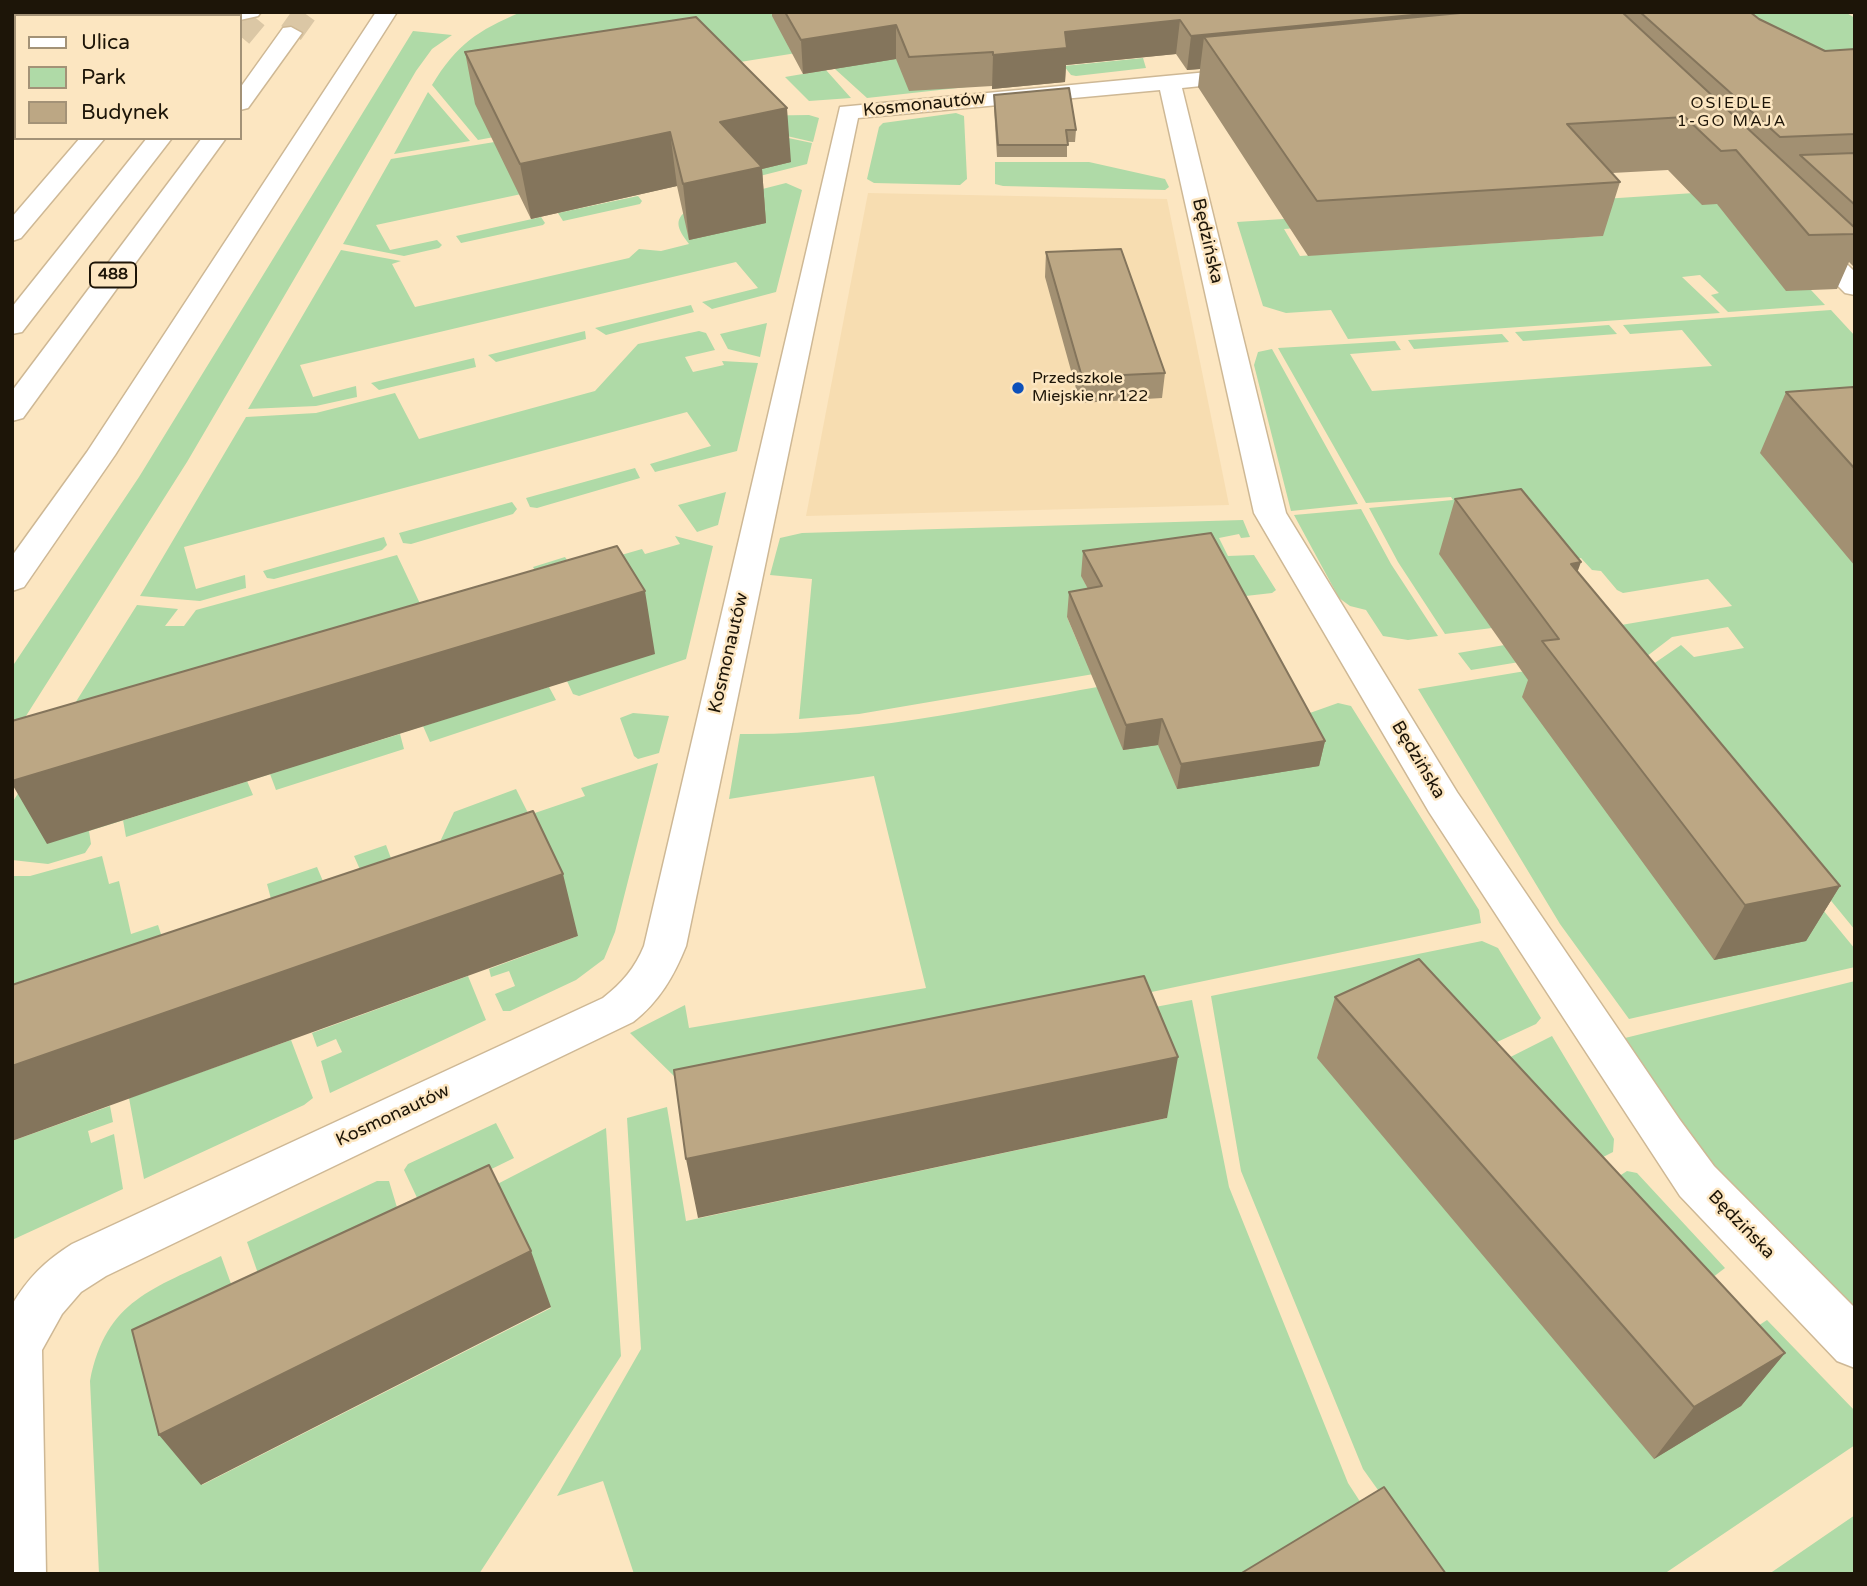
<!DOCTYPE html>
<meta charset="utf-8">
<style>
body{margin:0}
#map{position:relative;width:1867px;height:1586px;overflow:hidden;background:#fce6c1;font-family:"Varela Round",sans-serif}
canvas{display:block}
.frame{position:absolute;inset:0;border:14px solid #1d1508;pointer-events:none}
.legend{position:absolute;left:14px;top:14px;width:228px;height:126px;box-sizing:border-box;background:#fce6c1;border:2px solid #a39277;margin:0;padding:9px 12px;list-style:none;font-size:21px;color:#1d1508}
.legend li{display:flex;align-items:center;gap:14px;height:35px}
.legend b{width:35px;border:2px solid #a39277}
</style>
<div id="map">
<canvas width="1867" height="1586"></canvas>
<div class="frame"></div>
<ul class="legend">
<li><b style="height:9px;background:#fff"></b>Ulica</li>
<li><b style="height:19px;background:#afdaa7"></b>Park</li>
<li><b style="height:19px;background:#bca784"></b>Budynek</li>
</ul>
</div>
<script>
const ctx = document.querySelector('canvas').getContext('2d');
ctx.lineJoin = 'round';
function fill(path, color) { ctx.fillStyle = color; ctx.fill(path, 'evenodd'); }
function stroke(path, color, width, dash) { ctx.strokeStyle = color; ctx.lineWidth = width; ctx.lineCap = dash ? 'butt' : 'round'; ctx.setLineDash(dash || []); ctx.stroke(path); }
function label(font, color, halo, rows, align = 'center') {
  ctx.font = font + ' "Varela Round",sans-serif'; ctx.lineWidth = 5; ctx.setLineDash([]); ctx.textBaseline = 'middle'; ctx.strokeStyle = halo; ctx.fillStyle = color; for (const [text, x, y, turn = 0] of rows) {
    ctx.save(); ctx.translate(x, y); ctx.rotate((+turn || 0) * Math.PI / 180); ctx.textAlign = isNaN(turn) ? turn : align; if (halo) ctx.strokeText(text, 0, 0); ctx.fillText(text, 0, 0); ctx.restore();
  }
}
fill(new Path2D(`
 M868,193l299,6 62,306 -423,11z`), '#f7ddb1');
fill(new Path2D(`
 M521,12h1014l-538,39 60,26 -190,21 -32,-29 18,-25 -377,60 10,21 41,6 -49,9 -46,-55c25,-41 45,-54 89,-73z
 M1703,12h142l10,6v71z
 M413,31l39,4 -20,14 -16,22 -229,391 -175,276v-71l127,-190z
 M1143,58l3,10 -70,8 -5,-1 -7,-9z
 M826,70l25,28 -42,3 -24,-24z
 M428,92l42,49 -76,13z
 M956,113l8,3 3,63 -7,6 -86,-2 -7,-4 12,-52 4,-4z
 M809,115l10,3 -6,24 -96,-22 20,-4z
 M717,123l95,20 -5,21 -55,14 18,-37 -394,84 14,25 47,-10 5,5 -3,3 -35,8 -61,-12 48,-85 201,-33z
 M995,162h94l76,17 4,8 -4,3 -162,-4 -8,-2z
 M786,183l16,7 -26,102 -64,17 -10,-7 56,-14 -22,-26 -436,103 13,32 43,-11 1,11 -41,9 -68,3 93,-159 60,11 -9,3 23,43 214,-49 10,-9 22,2 28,-7c-12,-16 -17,-25 3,-37z
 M1709,192l13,8 64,90h25l14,15 -97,7 -17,-17 8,-2 -19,-18 -18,2 38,36 -372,26 -17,-29 -45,3 -23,-7 -26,-84 77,-5 11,9 -41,3 16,27 302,-20 -74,-32z
 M638,196l4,5 -2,3 -77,17 -5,-8z
 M541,217l4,6 -2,2 -82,18 -5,-7z
 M691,305l3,7 -88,23 -11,-7z
 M1831,310l24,26v594l-212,-259 38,-26 13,12 50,-9 -16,-21 -56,10 -34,26 -16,-18 -151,25 -13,-17 274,-47 -24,-27 -85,14 -6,-3 -16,-19 -9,-1 -11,-12 -34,6 -107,-10 52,74 -47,6 -47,-72 -29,-54 84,-8 -2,-3 -85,6 -88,-155 117,-7 6,9 -51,4 22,37 340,-25 -30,-36 -52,4 -7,-9z
 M767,323l-7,34 -32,-8 -8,-15z
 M1609,325l8,9 -94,7 -8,-9z
 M585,331l1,8 -90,23 -8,-7z
 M699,331l7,2 9,17 -30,7 8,15 31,-7 -2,-4 36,2 -21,88 -82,21 -5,-8 61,-18 -24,-34 -503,135 12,42 49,-14 1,13 -46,13 -60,-5 106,-179 70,-4 79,-20 24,46 176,-48 43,-47z
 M1502,334l7,8 -95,7 -6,-9z
 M1272,349l86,155 -67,7 -37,-146 4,-13z
 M474,358l2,9 -97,23 -8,-7z
 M635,468l5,10 -103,30 -7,-1 -4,-9z
 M726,492l-8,33 -21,7 -19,-27z
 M512,502l5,7 -4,5 -102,30 -8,-1 -4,-10z
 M1361,509l30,55 47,72 -30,4 -25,-4 -17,-26 -16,-4 -11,-8 -45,-83z
 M1243,520l7,17 -9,1 -2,-4 -20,4 9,18 26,-1 22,35 -4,3 -44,5 -146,-21 18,35 -33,5 13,31 55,-7 -12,28 -264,45 -60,5 13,-140 -42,-4 10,-37 22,-5z
 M675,536l38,10 -27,113 -107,37 -6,-2 -6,-13 -478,150 2,13 -6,9 -37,11 -36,-4v-57l125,-198 41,4 -13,17h19l12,-16 201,-55 28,59 112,-40 -4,-7 32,-10 8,12 69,-20 3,5 35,-10z
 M384,537l3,8 -5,5 -108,29 -7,-1 -4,-7z
 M1615,656l240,293v18l-226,52 -69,-95 -142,-235z
 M1126,682l-3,68 170,-31 45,-16 13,3 128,204 2,13 -363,76 -442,79 -46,-45 55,-28 4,23 237,-40 -52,-212 -145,23 11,-65c125,2 262,-31 386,-52z
 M549,687l7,13 -126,42 -7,-16z
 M633,713l36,3 -10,37 -21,6 -4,-3 -14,-38z
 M400,734l4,15 -128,41 -6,-16z
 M658,763l-43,169 -11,27 -28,21 -66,31h-7l-8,-17 20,-8 -6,-15 -18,6 -2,-8 89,-33 -566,125v-185h18l72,-20 7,28 10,-3 12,53 27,-9 4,12 109,-38 -4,-15 50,-17 8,19 37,-12 -8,-18 32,-11 6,16 46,-15 16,-34 62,-23 13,26 56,-19 -4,-8z
 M247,781l6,14 -127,42 -3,-17z
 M1482,941l16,7 43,70 -5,6 -95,44 262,294 64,-42 88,91v34l-191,129h-226l-75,-105 -122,-298 -30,-175z
 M468,976l18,44 -156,73 -9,-32 21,-9 -6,-13 -19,8 -5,-14z
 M1855,981v335l-140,-145 -98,-131z
 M1192,1000l37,187 119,296 59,91h-773l-31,-93 -46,15 84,-147 -14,-231 40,-11 19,114 481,-103 -91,-96z
 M1552,1036l62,103 -1,13 -67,34 -91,-101z
 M291,1040l22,58 -9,7 -160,74 -15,-81z
 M110,1106l3,16 -25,9 3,12 23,-9 9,55 -111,51v-99z
 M496,1123l18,35 -94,46 -16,-34 4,-6z
 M606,1128l15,228 -142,218h-380l-9,-193c16,-82 64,-92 131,-125l18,50 -37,179 349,-177 -104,-98z
 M1627,1171l10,2 88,95 -63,48 -95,-106z
 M377,1181h12l10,33 -138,68 -14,-40z
 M1855,1515v59h-86z`), '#afdaa7');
stroke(new Path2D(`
 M291,33l15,-21
 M240,36l20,-24`), '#dbc7a5', 24, [24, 11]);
const street = new Path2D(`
 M1250,68l8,2 3,5 -3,5 -76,8 104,425 171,279 223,328 34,46 141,142v60l-18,-7 -157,-165 -251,-384 -175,-299 -94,-423 -302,28 -172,828c-12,30 -27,56 -53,76l-527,254 -25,16 -19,22 -20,36 4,224h-34v-269c16,-27 33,-44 60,-61l531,-246c19,-15 32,-30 41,-52l196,-839z
 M1805,230l9,2 41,40v23l-10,-2 -49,-49 -4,-6 4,-6z`);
const primary = new Path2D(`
 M210,12h51l-3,4 -18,4v-4h-32z
 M376,12h21l-282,443 -91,132 -12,4v-35l75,-104z
 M291,27l11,6 -54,75 -8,2v-22l43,-60z
 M12,31h4v12h-4z
 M80,138h25l-84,100 -9,3v-24z
 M147,138h25l-150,194 -10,2v-27z
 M202,138h24l-203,280 -11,3v-30z`);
stroke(street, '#ceb895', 3);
stroke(primary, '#ceb895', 3);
fill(street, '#fff');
fill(primary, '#fff');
stroke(new Path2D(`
 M19,16l32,-4`), '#746650', 2);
fill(new Path2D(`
 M772,12h978l9,7 66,32 30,-2v219l-6,-6 -12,27 -51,2 -69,-87 -15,1 -34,-35 -56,3 8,9 -17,54 -295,20 -110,-169 2,-18 -13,1 -11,-16 -110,11 -1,17 -73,7v-3l-83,5 -13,-32 -93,15 -31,-58z
 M465,52l326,110 -29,7 4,54 -77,17 -12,-54 -146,33 -56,-115z
 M994,95l82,35 -1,12h-8v15h-70l-3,-50z
 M1046,252l119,121 -3,25 -82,5 -35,-126z
 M1855,389v177l-95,-113 26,-61z
 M1455,499l122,72 263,315 -34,55 -92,19 -192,-263 6,-17 -89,-126z
 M1083,551l242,190 -6,25 -142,23 -19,-44 -35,5 -56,-133 2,-25 19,-3 -7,-13z
 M1335,997l450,356 -44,53 -87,53 -337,-401z`), '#a29072');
fill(new Path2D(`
 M1444,12h139l-379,25 -4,32 -13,1 4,-34z
 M1180,20l-4,34 -110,11 -1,17 -73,7 1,-34 72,-23z
 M896,25v34l-93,15 -2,-34z
 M787,108l4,54 -29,7 4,54 -77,17 -6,-56 37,-62z
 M670,132l7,54 -146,33 -11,-55z
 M1581,562l-20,56 10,-54z
 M645,591l10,63 -608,190 -35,-60v-3z
 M1162,719l-4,26 -35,5 3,-25z
 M1325,741l-6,25 -142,23 4,-25z
 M563,874l15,62 -566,205v-75z
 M1840,886l-34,55 -92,19 31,-55z
 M1178,1057l-11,61 -469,100 -12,-59z
 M531,1251l20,56 -350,178 -42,-50z
 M1785,1353l-44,53 -87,53 40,-52z`), '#84755c');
const building = new Path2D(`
 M785,12h659l-253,24 -11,-16 -115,12 2,16 -74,7v-3l-84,5 -13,-32 -95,15z
 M1471,12h151l233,216v6l-46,1 -73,-85 -15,1 -36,-34 -118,7 53,58 -303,19 -113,-164z
 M1640,12h110l9,7 66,32 30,-2v85l-75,3z
 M696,17l91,91 -67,14 42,45 -79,17 -13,-52 -150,32 -55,-112z
 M1069,88l7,42h-10l2,15h-70l-4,-50z
 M1855,153v52l-55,-50z
 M1121,249l44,124 -83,4 -36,-125z
 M1853,387l2,2v80l-69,-77z
 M1521,489l60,73 -10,2 269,322 -95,19 -203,-264 17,-2 -104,-140z
 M1211,533l114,208 -144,23 -19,-45 -36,6 -57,-133 33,-6 -19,-35z
 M617,546l28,45 -633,190v-60z
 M533,811l30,63 -551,192v-81z
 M1419,959l366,394 -91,54 -359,-410z
 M1144,976l34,81 -492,102 -12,-89z
 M489,1165l42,86 -372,184 -27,-105z
 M1384,1487l62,87h-206z`);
fill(building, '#bca784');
stroke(building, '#84755c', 2);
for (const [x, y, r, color] of [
 [1018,388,7,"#0d50ba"]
]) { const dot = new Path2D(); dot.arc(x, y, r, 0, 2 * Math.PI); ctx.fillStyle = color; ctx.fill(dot); stroke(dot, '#fce6c1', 2.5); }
ctx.letterSpacing = '2px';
label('16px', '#1d1508', '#fce6c1', [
 ["OSIEDLE",1732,104],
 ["1-GO MAJA",1732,122]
]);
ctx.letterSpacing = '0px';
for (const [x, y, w] of [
 [113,275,46]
]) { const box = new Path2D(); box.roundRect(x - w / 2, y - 12.5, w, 25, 5); ctx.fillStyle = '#fce6c1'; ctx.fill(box); stroke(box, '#1d1508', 2); }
label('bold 16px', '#1d1508', null, [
 ["488",113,275]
]);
label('16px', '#1d1508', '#fce6c1', [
 ["Przedszkole",1032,379],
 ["Miejskie nr 122",1032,397]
], 'left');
label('18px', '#1d1508', '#fce6c1', [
 ["Kosmonautów",924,105,-6],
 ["Będzińska",1207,241,77],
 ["Kosmonautów",729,653,-77],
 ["Będzińska",1418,760,59],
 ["Kosmonautów",393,1116,-25],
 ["Będzińska",1741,1225,46]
]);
</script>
